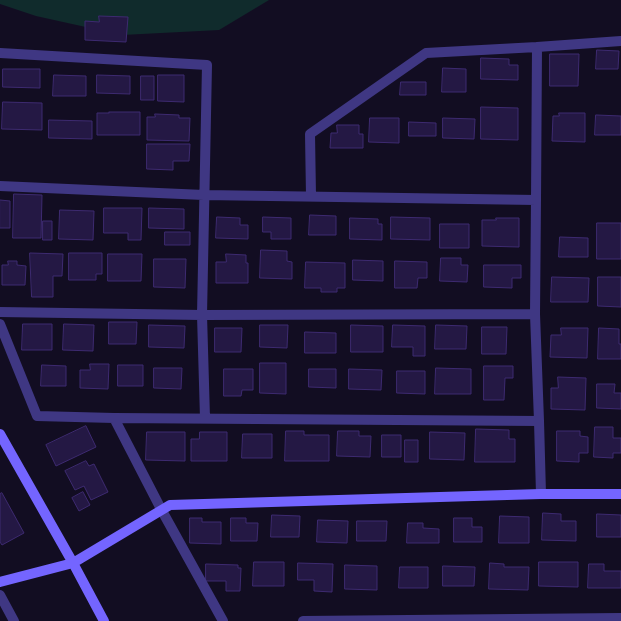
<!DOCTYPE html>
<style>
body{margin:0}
canvas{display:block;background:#120d22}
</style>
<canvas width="621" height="621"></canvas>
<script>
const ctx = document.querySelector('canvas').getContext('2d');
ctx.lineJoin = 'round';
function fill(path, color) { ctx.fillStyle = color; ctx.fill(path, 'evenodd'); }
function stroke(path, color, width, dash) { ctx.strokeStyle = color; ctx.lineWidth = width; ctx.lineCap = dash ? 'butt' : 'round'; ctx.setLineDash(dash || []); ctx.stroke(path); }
fill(new Path2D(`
 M0,0h269l-50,30 -97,5 -86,-19 -36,-12z`), '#102b2c');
const building = new Path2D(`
 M99,16l29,1 -2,25 -41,-2v-19l14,1z
 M597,50l22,1 -1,18h-22z
 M550,54h29l-1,32h-28z
 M481,58l28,1v6h9v15l-37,-1z
 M443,68l23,1v23h-24z
 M3,69h37v19l-37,-1z
 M54,75l32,1v20h-33z
 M97,75l33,1v18l-33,-1z
 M158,75h26v27l-26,-1z
 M141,76h13v24h-13z
 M401,82h25v13h-26z
 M3,102l39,1v27l-40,-1z
 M481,107l37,1v32l-37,-1z
 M109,112h31v23h-43v-22h12z
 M559,113h26v29l-33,-1 1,-25h6z
 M155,114l24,1v3h11l-1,23 -42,-1v-23h8z
 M596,115l25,1v19h-26z
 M370,118h29v25l-30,-1z
 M443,118l32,1 -1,20 -31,-1z
 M49,120l43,1v18l-43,-1z
 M409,122l27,1v13h-27z
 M337,125h22v9h4v14h-33l1,-15h6z
 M147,144h43l-1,17h-16v9l-26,-1z
 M14,194l28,1 -1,43h-28z
 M0,200l10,1v27h-10z
 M104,208h38l-1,32h-13v-7h-24z
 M149,208l35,1v20l-35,-1z
 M60,210l34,1 -1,29 -34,-1z
 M310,215l26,1v19h-27z
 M217,217l23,1v7h8v14l-32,-1z
 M263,217l28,1v21h-20v-7h-8z
 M391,217l39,1v22l-39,-1z
 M350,218l28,1v5h4v16l-32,-1z
 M496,218h23v29l-37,-1v-26h14z
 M43,221h9v19h-9z
 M597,223h24v36h-24z
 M440,224h29v24h-29z
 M165,232h25v13h-25z
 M560,237l28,1v19h-29z
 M261,250l26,1v10l5,1v17l-32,-1z
 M30,253l33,1 -1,22h-9v21h-21z
 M69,253h33v21h-6v6h-27z
 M108,254h34l-1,27h-33z
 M226,254l20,1v8h2v20h-32v-21h10z
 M441,258h20v7h7l-1,17 -27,-1z
 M154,259h32l-1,29 -31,-1z
 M353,260l30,1v20l-30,-1z
 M8,261h9v4l9,1 -1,19h-23v-20h6z
 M395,261l32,1v16h-9l-1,10h-22z
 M306,262l39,1v25h-8v4h-16v-4h-16z
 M484,265h37v13h-9v10l-28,-1z
 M552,277l37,1 -1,24h-37z
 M598,277h23v30l-23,-1z
 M109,322h28l-1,22h-27z
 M23,324h29v26h-30z
 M64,324l30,1 -1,26 -30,-1z
 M149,325l36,1 -1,22 -35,-1z
 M260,325h28l-1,23 -27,-1z
 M351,325l32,1v26h-32z
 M393,325l32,1v30h-12v-9h-21z
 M436,325l31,1 -1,23h-31z
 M482,327h25l-1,27h-24z
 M215,328h27l-1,24h-26z
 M561,328h27l-1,30 -37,-1 1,-22h10z
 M599,328l20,1v15h2v15h-23z
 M305,332l31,1v20h-31z
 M260,363h26v31l-26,-1z
 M90,364h19l-1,25 -28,-1v-18h10z
 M42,365l24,1v20h-25z
 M118,365h25v21h-25z
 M484,366h29v12h-8l-1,22h-20z
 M154,368h28l-1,21 -27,-1z
 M436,368l35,1v25h-36z
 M224,369h29v21h-11l-1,6h-17z
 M309,369h27v19l-27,-1z
 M349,369l33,1 -1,20 -32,-1z
 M397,371h28v23l-28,-1z
 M558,377l28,1 -1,32 -34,-1v-21h7z
 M597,384h18l-1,9h7v16l-24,-1z
 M86,426l10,21 -40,19 -10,-21z
 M595,427h18v11h8v15h-8v5l-19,-1z
 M476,429l33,1v9h6v23h-40z
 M286,431h18v4h25v26h-44z
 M338,431h21v5h12l-1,21 -33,-1z
 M557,431h23v5l8,1v16h-9v9l-22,-1z
 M147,432h38v29l-39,-1z
 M200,432h27v29h-36v-22h8z
 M430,432l35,1 -1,27 -34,-1z
 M243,434h29v24h-30z
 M382,435h19v22h-19z
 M405,440h13v22h-13z
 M86,461l3,5 5,-2 14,28 -17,8 -7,-14 -9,4 -10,-19z
 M83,492l7,13 -11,6 -7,-13z
 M2,493l22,40 -22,12 -2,-3v-48z
 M543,513l18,1v7h15v20l-34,-1z
 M597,514l24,1v22h-24z
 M272,515l28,1 -1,21h-28z
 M500,516l29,1v26h-30z
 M190,518h12v4h19v22l-31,-1z
 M231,518h15v5h12l-1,18h-26z
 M454,518h18v9h10v15h-28z
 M318,520l30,1 -1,22 -30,-1z
 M357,521h30l-1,20h-29z
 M408,523h15v5l16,1v14h-32z
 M254,562h30v24h-31z
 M539,562h39v25l-39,-1z
 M298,563l35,1 -1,28 -18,-1v-11h-16z
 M490,563l14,1v3h25l-1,23 -39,-1z
 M206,564l32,1v3h3l-1,23h-14v-10h-20z
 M589,564h15v7h17v17h-33z
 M345,565l32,1v24l-32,-1z
 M443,566l32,1 -1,19h-31z
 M400,567h28v21h-29z`);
fill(building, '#241844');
stroke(building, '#3d2a70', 1);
stroke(new Path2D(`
 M0,53l207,12 -5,250 3,103
 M0,186l204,9 332,5 1,-153 84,-6
 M311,196l-1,-62 116,-81 111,-6
 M536,200l-1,114 4,107
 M0,312l202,3 333,-1
 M0,324l37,92 77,2 425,3 2,73
 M114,418l47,91 62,112
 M0,595l14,26
 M303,621l318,-3`), '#3f3783', 10);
stroke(new Path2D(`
 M0,434l73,129 31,58
 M0,582l73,-19 97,-58 371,-11h80`), '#7465ff', 10);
</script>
